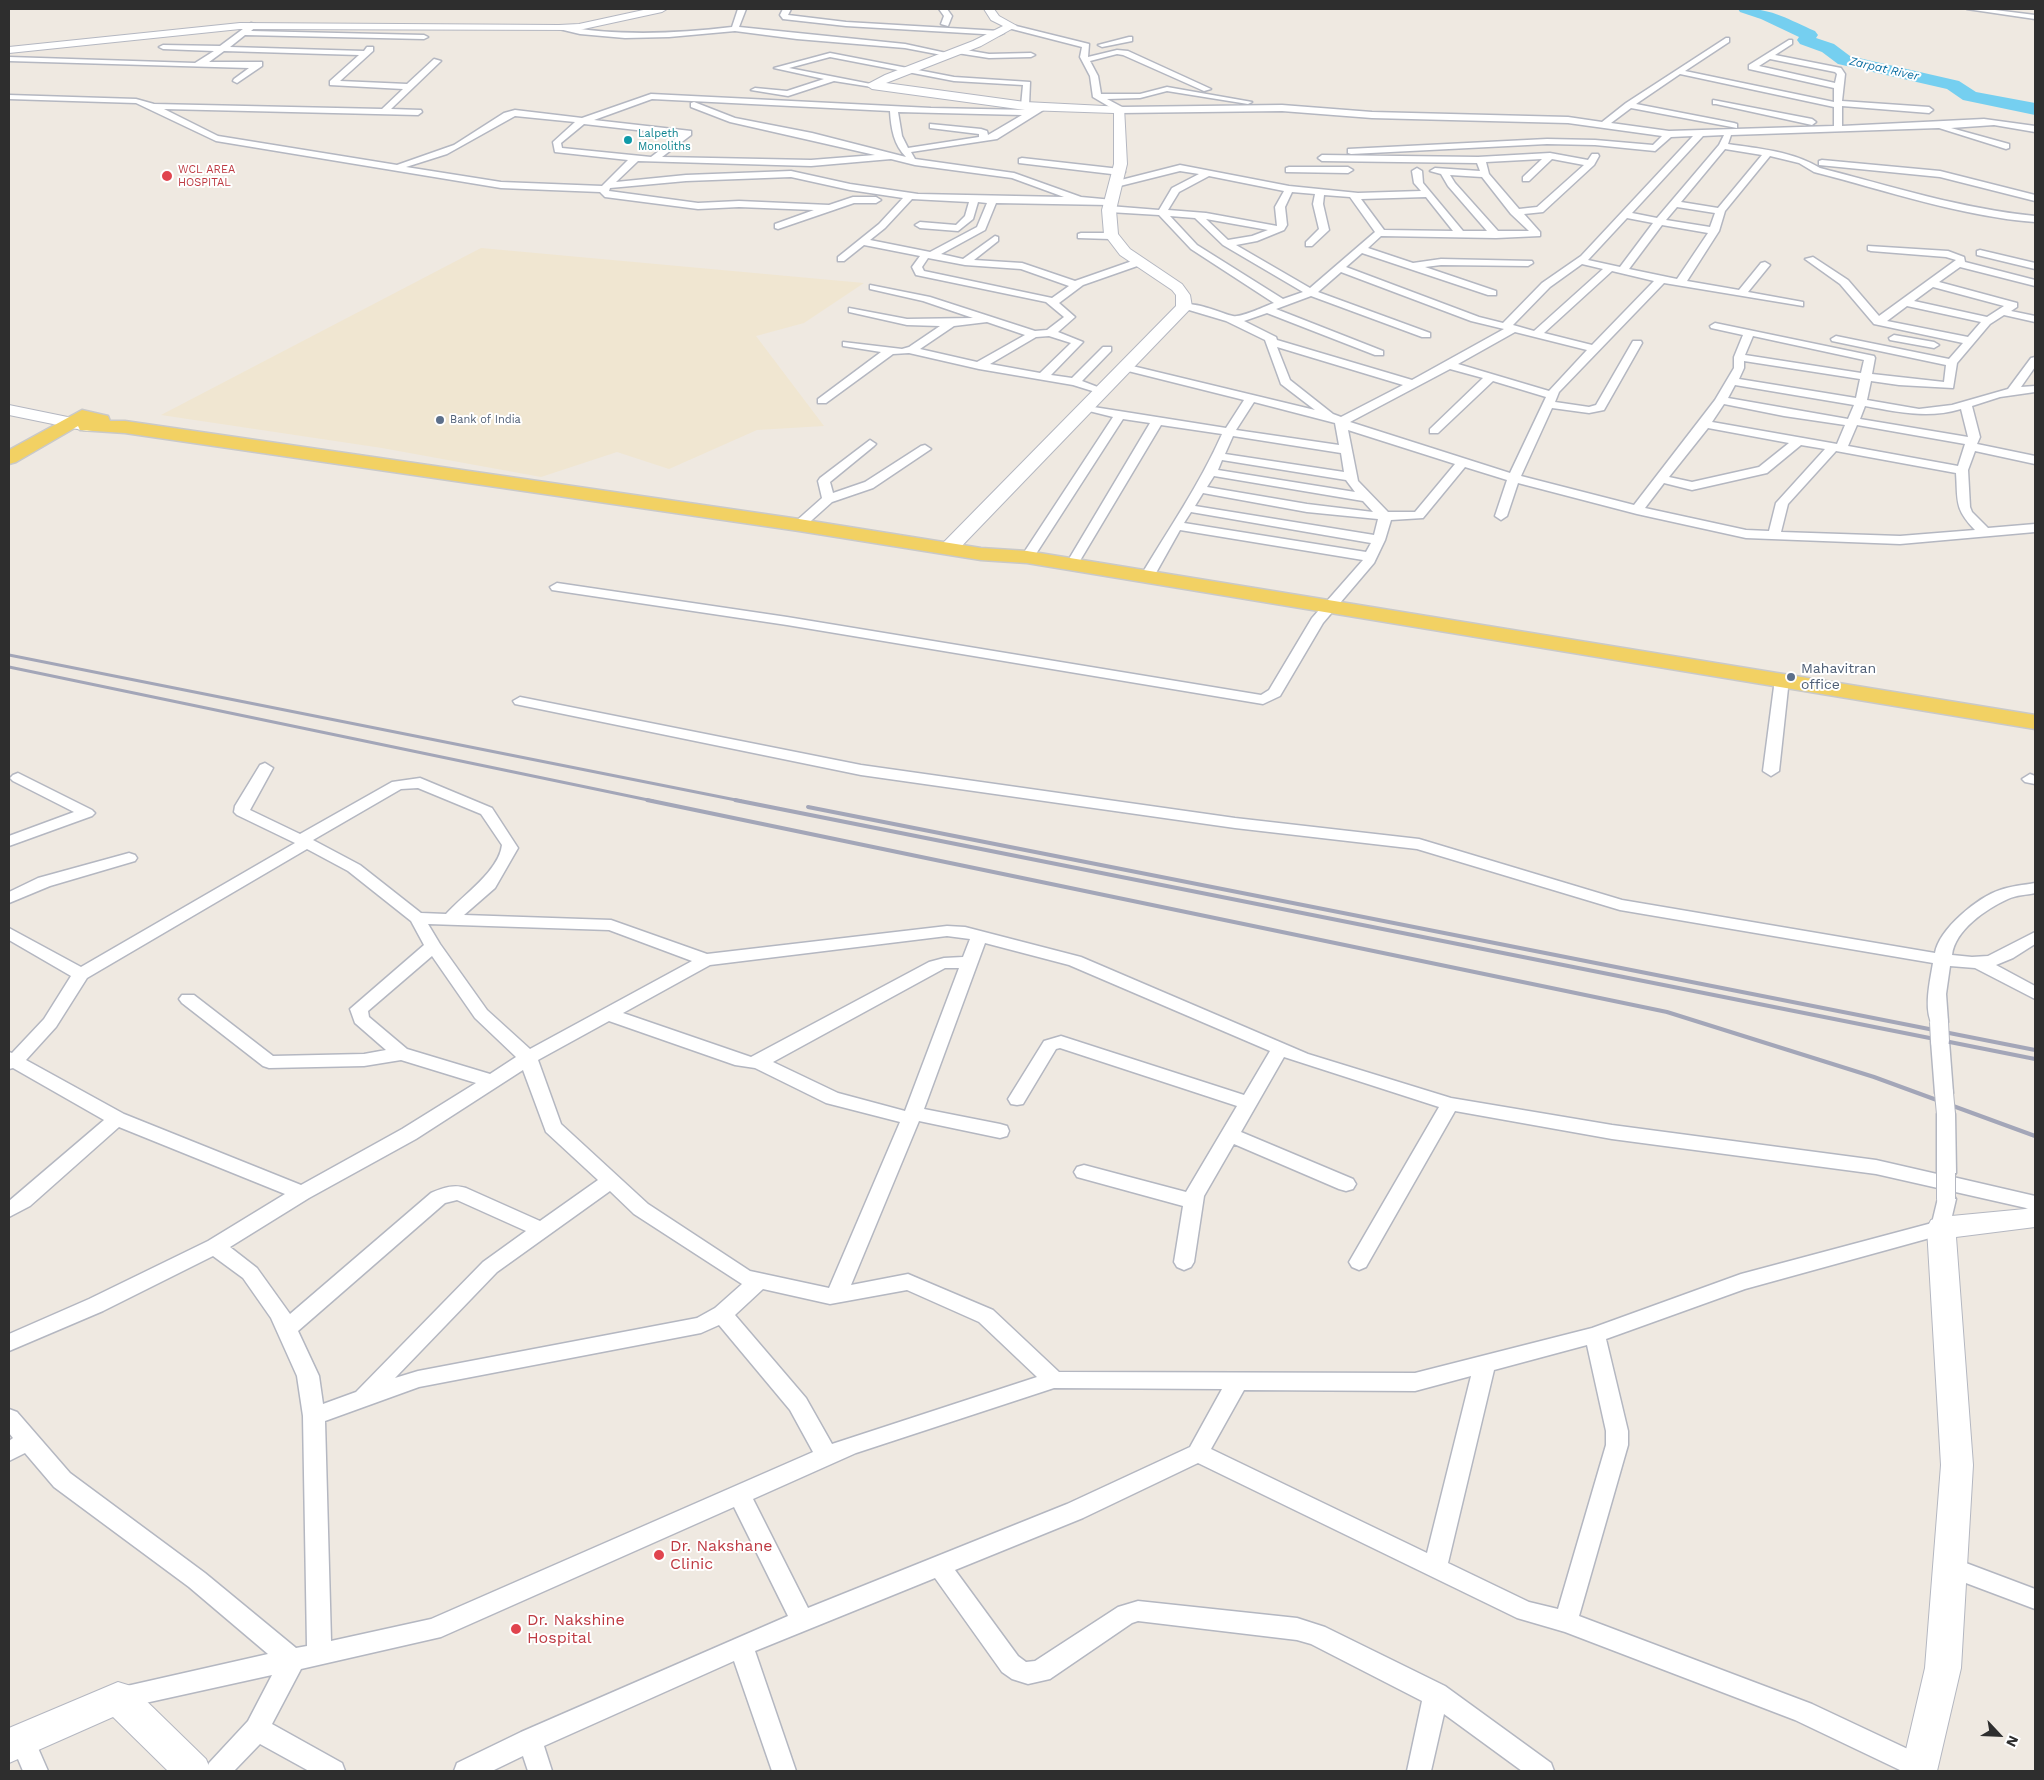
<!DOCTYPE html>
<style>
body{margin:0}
#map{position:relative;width:2044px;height:1780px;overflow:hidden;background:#efe9e1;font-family:"Work Sans",sans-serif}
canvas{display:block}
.frame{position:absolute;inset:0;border:10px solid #2e2e2e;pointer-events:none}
.north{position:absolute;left:1974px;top:1710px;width:50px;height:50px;-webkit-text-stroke:4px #fff;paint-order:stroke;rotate:115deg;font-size:14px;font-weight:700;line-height:20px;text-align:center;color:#2e2e2e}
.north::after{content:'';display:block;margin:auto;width:18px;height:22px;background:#2e2e2e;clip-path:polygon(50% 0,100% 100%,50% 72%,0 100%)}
</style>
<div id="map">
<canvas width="2044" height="1780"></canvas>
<div class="frame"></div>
<div class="north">N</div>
</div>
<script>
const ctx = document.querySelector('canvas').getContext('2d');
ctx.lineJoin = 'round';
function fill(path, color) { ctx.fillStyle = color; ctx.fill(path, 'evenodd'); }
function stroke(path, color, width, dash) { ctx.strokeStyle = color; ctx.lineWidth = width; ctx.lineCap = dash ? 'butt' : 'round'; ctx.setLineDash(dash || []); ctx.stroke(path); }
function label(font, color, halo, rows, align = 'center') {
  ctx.font = font + ' "Work Sans",sans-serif'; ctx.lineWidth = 4; ctx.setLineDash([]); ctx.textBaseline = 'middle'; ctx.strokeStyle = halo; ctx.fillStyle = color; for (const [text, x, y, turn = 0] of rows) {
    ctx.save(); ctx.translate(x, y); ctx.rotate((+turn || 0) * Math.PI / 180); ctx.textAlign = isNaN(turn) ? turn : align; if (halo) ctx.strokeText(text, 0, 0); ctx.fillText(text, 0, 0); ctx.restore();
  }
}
fill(new Path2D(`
 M481,248l383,35 -60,40 -48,13 68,90 -67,4 -88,39 -52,-17 -76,25 -159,-29 -221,-33z`), '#f0e6d1');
fill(new Path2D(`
 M1738,9c32,-2 49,10 77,22l3,4 -2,3 18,6 16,12 109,25 17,11 59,11v12l-72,-15 -16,-11 -109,-25 -16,-12 -22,-8 -3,-4 2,-3 -38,-18 -21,-7z`), '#75cff0');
const street = new Path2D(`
 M738,9h8l-7,18 166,17 46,10 -4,2 -42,-8 -108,-9 -62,-8 -66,6 -44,1 -45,-4 -25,-6 4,-2c58,10 115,8 173,1z
 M783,9h8l-3,6 58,7 154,9 4,2 -4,2 -154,-9 -63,-7 -3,-4z
 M939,9h8l5,7 -4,10 -7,-2 3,-8z
 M1967,9h20l48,6v4z
 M251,23l7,2 -7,6 173,4 4,2 -4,2 -179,-4 -15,12 134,4 3,-4h6v4l-33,30 67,3 27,-25 7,2 -50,48 30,1 1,2 -4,3 -254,-6 54,27 179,29 57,-20 50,-32 11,-3 67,8 69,-24 280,14 99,2 9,-5h6v4l-48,30 -86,13 4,7 99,14 67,24 32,3v4l-3,1 -114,-2 -11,27 -44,24 22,5 32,-23 3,1v4l-24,19 48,3 53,18 60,-21h8v4l-60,21 -24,18 16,14 -17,15 25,10 -32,33 21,3 31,-31h8v4l-29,30 26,10 -6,3 -29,-9 -94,-16 -70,-16 -16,1 -67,49h-8v-4l63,-47 -38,-6v-4l59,7 7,-2 31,-21 -33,-1 -58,-13v-4l58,11 66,-1 -50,-17 -53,-12v-4l60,12 105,34 12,-1 17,-13 -18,-15 -130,-27 -4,-8 8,-11 -56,-11 -20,16h-6v-4l41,-33 24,-26 -53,-8 -59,-13 -105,4 -76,7 -1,3 89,12 41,-2 90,4 24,-8h23l5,3 -5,3h-22l-76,26 -3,-1v-4l39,-14 -75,-3 -41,2 -93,-12 -5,-5 -99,-4 -285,-47 -80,-38 -127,-4v-4l127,4 18,5 228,5 21,-20 -73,-4v-4l29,-26 -135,-4 -15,11h53v4l-25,17 -4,-2 1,-2 15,-11 -240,-7v-4l186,6 19,-12 -51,-2 -4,-2 4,-2 57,1zM652,99l238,12c1,18 4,34 16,46l-94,-24 -77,-15 -41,-16 -3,1v4l39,15 145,33 -64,5 -149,-3 29,-22v-4l-97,-11zM898,112l124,3 -34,20 -1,-4 -6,-2 -51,-5v4l49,6v3l-71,11 -6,-12zM515,116l60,6 -22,20 2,10 73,8 -26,26 -101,-4 -95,-15 41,-13zM584,124l96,11 -29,22 -89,-9 -1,-5zM891,159l24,6 97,13 52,19 -146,-3 -68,-10 -59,-13 -105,4 -70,7 22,-21 173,5zM912,199l57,3 -4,14 -9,9 -36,-3 -5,3 5,3 38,3 15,-12 5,-17 9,1 -10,24 -47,25 -60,-12 15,-12zM928,258l37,7 56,4 48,17 -17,12 -128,-27 -2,-4zM987,322l38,13 -48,27 -57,-13 34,-23zM1049,336l22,7 -31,30 -50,-9 46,-27z
 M1008,24l81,20 -1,13 29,-7 11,1 83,38 -7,2 -81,-36 -6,-1 -27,7 8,15 3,18h39l27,-7 85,15 -4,2 -81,-13 -27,7 -33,1 15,8 160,-2 90,7 196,5 34,5 24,-19 100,-65h3v4l-44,29 149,31v-14l-85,-19v-4l40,-25h3v4l-17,11 66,13 4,6 -3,27 87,6 4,3 -4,3 -87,-7v20l142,-7 51,7v6l-41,-7 -43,3 58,16v4l-3,1 -67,-21 -208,7 -3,9c32,5 64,7 92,24 71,18 142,41 215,48v6c-71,-5 -151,-32 -221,-50l-15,-9 -29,-7 -45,55 -6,20 -32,50 52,9 22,-27 4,-1 5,3 -22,27 55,10v4l-139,-23 -105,109 -4,10 34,5 7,-2 37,-64h8l1,2 -38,67 -15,3 -37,-5 -31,68 113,29 81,-105 19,-32v-11l9,-22 -32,-7 -1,-2 5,-3 159,33 1,2 -3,16 72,8 2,-17 -114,-24 -1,-2 5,-3 113,23 14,-16 -89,-19 -34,-40 -35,-25 8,-2 35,23 31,36 77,-56 -10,-3 -75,-6 -3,-1v-4l80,5 16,6 1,5 70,18v6l-75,-19 -21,15 78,21v4l-6,4 24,5v6l-31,-7 -14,9 -33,39 -4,25 -54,-3 -28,-4 -4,19 52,9 33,-4 56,-16 23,-31 4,-1v10l-14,20 14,-1v6l-35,5 -28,9 8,31 -3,7 58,12v8l-60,-13 -7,19 2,37 2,5 16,16 47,-4v8l-135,12 -154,-6 -109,-24 -119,-31 -11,33 -6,4 -6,-4 12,-36 -42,-13 -42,51 -32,2 -6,20 -11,23 -51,60 -43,73 -17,8 -476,-79 -235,-35 -2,-3 7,-4 230,34 474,78 8,-5 43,-72 51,-58 -183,-30 -28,50h-10l-2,-3c28,-47 60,-93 82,-143l-61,-9 -83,139 -1,3h-10l-1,-3 84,-141 -27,-4 -91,141 -5,1 -6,-4 92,-140 -32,-8v-4l145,23 18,-28 -124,-31v-4l4,-1 191,46 -34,-26 -16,-44 -39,-19 -47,-14c10,-9 41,6 54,9 8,2 32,-10 41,-13l-83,-54 -32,-34 -50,-3 -5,-3 5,-3 50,4 13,-22 27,-14 -19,-3 -64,16 -5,-3 2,-2 67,-17 109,21 69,7 63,-2 -7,-8 -2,-12 5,-3 5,3 1,12 40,48h24l-39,-45 -7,-12 -11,-3 5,-3 45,3 -3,-8 -155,-2 -4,-3 4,-3 156,2 72,-4 38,7 4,-6h6l1,2 -5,9 -51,47 -19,2 16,18v4l-44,2 -115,-2 -13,12 45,15 28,-4 91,2 1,2 -5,3 -87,-1 -16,2 71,24v4h-8l-126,-42 -16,14 133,50 24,6 39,-40 39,-27 112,-120 -22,1 -16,14 -60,-6 -48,-1 -196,10 -3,-1v-4l199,-10 48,1 58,5 9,-9 -94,-13 -196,-5 -90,-7 -162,2 -27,-16 -3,-21 -10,-19 2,-10 -74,-19zM1770,59l65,13 2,2 -2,9 -76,-17zM1680,74l154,33v19l-165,5 -58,-8 20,-15 106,20v-4l-3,-1 -98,-19zM1724,135l-5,10 -62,73 -25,-5 71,-77zM1725,149l37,6 -44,53 -37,-6zM1542,159l-19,18v4h6l23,-22 32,6 -47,42 -18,2 -30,-35 -3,-12zM1450,175l32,2 29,37 18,17h-31l-43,-48zM1209,176l75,15 -9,16 2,19 -71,-13 -38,-3 11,-18zM1292,192l23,2 -2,10 6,25 -13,13v4h6l17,-16 -6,-26 1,-9 26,2 25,35 -65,56 -74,-43 21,-4 27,-11 3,-5 -2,-18zM1426,197l27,34 -69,-1 -23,-31zM1677,207l38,6 -5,14 -44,-7zM1170,216l25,2 28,27 80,47 -20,7 -86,-54zM1627,218l26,5 -33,44 -32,-7zM1206,219l62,11 -16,6 -24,4zM1662,225l46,8 -31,46 -48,-10zM1582,264l21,5 -69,62 -21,-6 37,-38zM1612,271l42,10 -62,64 -48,-12zM1341,272l130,49 33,8 -92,51 -135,-40 -1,-3 -32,-16 23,-8 108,42h8v-4l-107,-42 35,-13 111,41h8v-4l-112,-41zM1933,287l71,19 -17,11 -73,-16zM1907,306l74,16 -13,15 -81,-16zM1515,332l72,18 -38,41 -91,-27zM1753,336l111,24 -3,13 -116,-18zM1277,347l126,38 -62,32 -8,-3 -43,-34zM1744,361l116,18 -4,19 -117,-19 5,-11zM1450,369l33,9 -53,51v4h8l55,-52 53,16 -36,76 -160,-51zM1735,385l119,20 -6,14 -120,-21zM1254,402l81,21 4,22 -103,-15zM1724,404l60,12 61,9 -8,19 -125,-22zM1865,406c33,6 63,13 96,3l7,28 -108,-18zM1857,425l108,19 -7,22 -110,-20zM1708,428l81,15 -30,24 -67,15 -23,-5zM1348,430l107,34 -40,48h-27l-30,-31zM1233,436l108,17 3,19 -119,-18zM1801,445l24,4 -49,54 -7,28 -23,-1 -101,-22 19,-25 28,7 75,-17zM1836,451l120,22c2,28 -2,35 19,57l-75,6 -119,-4 7,-28zM1222,460l124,20 9,12 -137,-22zM1214,476l149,25 10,11 -66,-8 -100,-17zM1203,493l104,19 71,7 -4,16 -179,-29zM1191,512l180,31 -5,9 -182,-29z
 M1129,37h3v4l-30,6 -4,-2z
 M960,49l29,5 42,-1 4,2 -4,2 -42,1 -32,-5v-4z
 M830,53l124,24 76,5 -1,24 -4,3 -4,-3 2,-21 -69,-4 -124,-24 -41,11 87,17 -4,2 -38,-6 -46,15 -37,-6 4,-2 32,3 37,-12 -50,-11z
 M1713,100l99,19 4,3 -4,3 -96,-21h-3z
 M1022,158l98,11 5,3 -5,3 -101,-12v-4z
 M1822,160l118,11 95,24v6l-95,-24 -121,-12v-4z
 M1289,167h59l5,3 -5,3 -62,-1v-4z
 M1081,233h30l5,3 -5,3 -33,-1v-4z
 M1980,250l55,13v6l-58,-14v-4z
 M1894,335l40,7 5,3 -5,3 -44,-8 -1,-2z
 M870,440l6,4 -2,2 -44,36 3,11 32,-11 56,-36 4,-1 6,4 -58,39 -41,14 -29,26h-8l-2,-3 2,-3 27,-24 -4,-17 2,-3z
 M1782,675l7,4 -10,92 -8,5 -8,-5 12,-92z
 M520,697l341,68 374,53 184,21 203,61 313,53c4,-24 43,-56 65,-63 11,-4 24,-5 35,-7v10c-8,2 -19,2 -27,6 -22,10 -53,31 -56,56l20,2 16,-1 47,-24v12l-22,14 -17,7 39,21v13l-60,-31 -25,-2 -4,28 2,28 -3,4h-12c-10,-16 -3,-45 0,-63l-313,-53 -203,-61 -182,-21 -374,-53 -346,-71 -2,-3z
 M265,763l8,5 -23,42 50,24 92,-52 28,-4 72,30 26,40 -23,40 -31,27 147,5 96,34 240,-28 18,1 116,30 227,97 143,44 161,27 264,35 61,14v-60l2,-5 7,-1 7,1 2,5 1,59 -3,4 82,19v14l-159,-36 -264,-35 -157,-28 -89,156 -7,3 -7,-3 -3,-5 90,-155 -155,-50 -43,75 112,47 3,5 -3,5 -7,2 -7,-2 -105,-45 -30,52 -10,66 -3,5 -7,3 -7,-3 -3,-5 9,-56 -106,-29 -3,-5 3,-5 7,-2 102,27 51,-86 -177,-58 -4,1 -33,55 -6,1 -6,-1 -3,-5 36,-58 17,-5 183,59 26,-44 -201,-86 -84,-22 -61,166 76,15 7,2 2,5 -2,5 -7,2 -81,-17 -68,164 57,-11 7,3 78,33 66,62 356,1 177,-45 149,-54 191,-51 7,-29 7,-2 7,2 3,5 -8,34 -203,56 -139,50 22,92v14l-49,171 233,88 117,55 4,8 -2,4h-29l-107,-51 -230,-88 -48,-14 -319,-155 -115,55 -128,52 63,86 8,6 9,-1 83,-54 20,-6 159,17 28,9 120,59 106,77 3,8h-32l-78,-57 -13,57h-24l15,-70 -111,-57 -14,-4 -159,-19 -6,2 -82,56 -22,5 -16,-5 -10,-7 -67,-94 -180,73 41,120h-24l-38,-110 -190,85 8,25h-24l-5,-15 -31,15h-38l3,-8 64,-31 267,-116 -54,-109 -293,130 -140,32 -29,55 70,39 3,8h-36l-49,-27 -26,27h-28l3,-8 39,-42 24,-46 -154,34 -9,-3 -3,-8 3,-8 159,-36 -79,-67 -135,-100 -29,-34 -16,8v-20l4,-3 -4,-5v-24l8,3 53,61 135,100 91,75 11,-2 -4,-230 -6,-40 -26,-58 -28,-40 -30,-22 -110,55 -94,40v-17l80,-35 119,-58 77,-47 -166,-67 -89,79 -21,11v-16l95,-81 -91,-52 -4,1v-17l3,1 32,-34 27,-43 -62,-36v-12l72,39 214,-124 -58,-28 -3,-3 1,-6 25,-41zM418,788l63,26 21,31c-3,26 -39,50 -56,69l-25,-1 -61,-48 -47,-25 88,-51zM307,849l41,22 63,50 13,24 -74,64 5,14 31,27 -22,4 -91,2 -79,-61h-12l-3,4 3,4 81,63 6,2 95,-2 37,-6 75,23 -74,46 -101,56 -177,-71 -98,-54 30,-33 31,-49zM428,924l181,6 83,31 -162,88 -43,-39 -47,-66zM947,936l23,3 -7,18 -19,1 -15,4 -178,95 -128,-44 87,-48zM432,956l43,62 41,39 -26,17 -83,-25 -38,-32 -1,-6zM945,968h14l-54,143 -67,-18 -65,-31zM609,1021l126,44 20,3 71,35 74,19 -71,166 -79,-17 -102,-67 -87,-80 -23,-64zM523,1070l23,62 52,48 -58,41 -74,-33c-13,-4 -23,0 -35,5l-141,121 -33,-46 -27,-21 79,-49 107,-59zM610,1191l24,23 108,70 -27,24 -18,10 -279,53 -23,7 102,-106zM457,1200l69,31 -43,31 -127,130 -33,12 -4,-28 -21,-45 147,-128zM763,1289l67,15 77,-14 72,32 58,55 -205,67 -26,-46 -71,-83zM719,1325l71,85 23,42 -382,167 -100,22 -6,-220 94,-34 282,-54zM1587,1345l19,86v14l-48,164 -29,-7 -81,-39 46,-193zM1471,1376l-44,177 -216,-104 33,-59 171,1zM1054,1388l168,1 -32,58 -123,57 -259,104 -55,-109 103,-46z
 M18,773l74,37 3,3 -3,3 -83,30v-10l65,-24 -61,-31 -3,-3 3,-3z
 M2030,774l5,2v8l-10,-2 -3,-3z
 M129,853l6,2 2,3 -2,3 -85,25 -41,17v-11l29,-14z
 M1940,1035l6,2 3,4 4,52 -3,4 -6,2 -6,-2 -3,-4 -4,-52 3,-4z
 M1950,1557l85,32v20l-93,-35 -4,-7 4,-7z
 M22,1728l9,4 17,39h-25l-13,-31 3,-8z`);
const secondary = new Path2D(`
 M648,9h19l-5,3 -83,18 -339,-1 -231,24v-6l231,-24 319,2 20,-1z
 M984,9h10l5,7 18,10 -36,20 -95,37 139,19 99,5 3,57 -11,46 2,24 12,15 52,35 8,11 2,12 -237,246h-14l-2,-4 2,-4 235,-239v-11l-4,-5 -52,-35 -16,-21 -2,-24 12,-46v-51l-89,-3 -153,-21 -6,-4 19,-10 88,-34 30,-15 -12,-6z
 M9,405l78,16 6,1 2,4 -2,4 -6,1 -78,-16z
 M2035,1206v21l-79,10 17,228 -12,203 -24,103h-36l24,-103 16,-203 -14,-237 4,-8 10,-3 84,-8z
 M118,1682l13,4 75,73 5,12h-43l-55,-54 -104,46v-35z`);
const primary = new Path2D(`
 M82,410l26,6 2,5h15l674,98 182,29 46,3 1008,164v14l-1008,-166 -46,-3 -182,-29 -674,-98 -45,-3 -2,-4 -62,36 -7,2v-14z`);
stroke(street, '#b4b7c1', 3);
stroke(secondary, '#b4b7c1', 2);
stroke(primary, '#c9c9c9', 3);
fill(street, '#fff');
fill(secondary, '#fff');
fill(primary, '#f2d163');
stroke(new Path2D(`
 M9,655l732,146
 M9,667l644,134`), '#a3a6b8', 3);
stroke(new Path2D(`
 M647,800l1020,212 207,65 161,59
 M735,800l1300,259
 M808,807l1227,243`), '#a3a6b8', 4);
const streetBridge = new Path2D(`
 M1939,1022l1,19
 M1944,1093l2,21
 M1946,1173v26`);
stroke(streetBridge, '#b4b7c1', 20, []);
stroke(streetBridge, '#fff', 18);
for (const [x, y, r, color] of [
 [628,140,5,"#0f9aa8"],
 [167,176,6,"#e0444e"],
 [440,420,5,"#5c6f8a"],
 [1791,677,5,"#5c6f8a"],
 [659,1555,6,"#e0444e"],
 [516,1629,6,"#e0444e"]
]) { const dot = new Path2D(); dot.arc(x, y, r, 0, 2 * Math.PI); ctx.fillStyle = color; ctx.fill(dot); stroke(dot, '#fff', 2); }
label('11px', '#0d838f', '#fff', [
 ["Lalpeth",638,134],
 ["Monoliths",638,147]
], 'left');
label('11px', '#be3a42', '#fff', [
 ["WCL AREA",178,170],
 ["HOSPITAL",178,183]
], 'left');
label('11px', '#4e5e75', '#fff', [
 ["Bank of India",450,420]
], 'left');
label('italic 12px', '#0d6fa3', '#fff', [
 ["Zarpat River",1884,69,13]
]);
label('14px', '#4e5e75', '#fff', [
 ["Mahavitran",1801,669],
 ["office",1801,685]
], 'left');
label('16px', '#be3a42', '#fff', [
 ["Dr. Nakshane",670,1546],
 ["Clinic",670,1564],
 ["Dr. Nakshine",527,1620],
 ["Hospital",527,1638]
], 'left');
</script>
